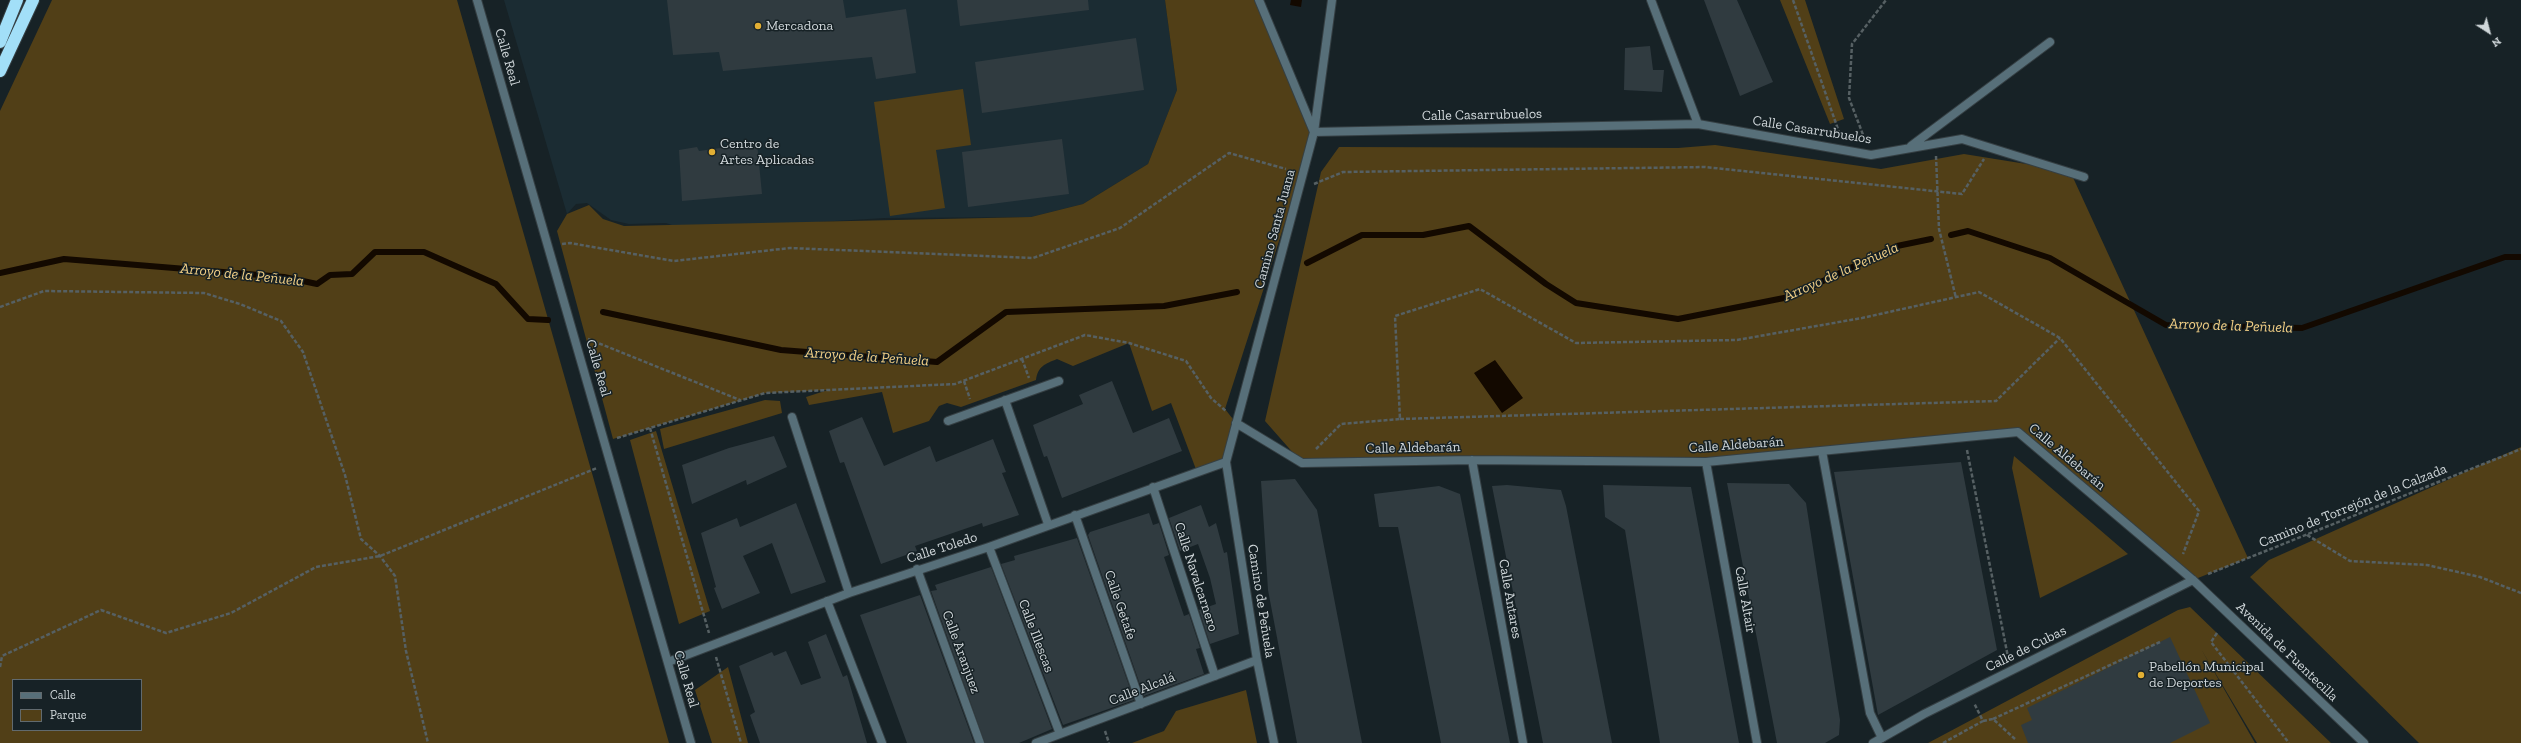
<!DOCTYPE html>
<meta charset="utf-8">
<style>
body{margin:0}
#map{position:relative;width:2521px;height:743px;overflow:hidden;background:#172226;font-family:"Zilla Slab",serif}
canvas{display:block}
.legend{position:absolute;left:12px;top:679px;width:130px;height:52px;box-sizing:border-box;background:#172226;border:1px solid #616a6e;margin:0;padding:5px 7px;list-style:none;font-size:12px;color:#d0d7da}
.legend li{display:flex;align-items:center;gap:8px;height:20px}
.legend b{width:20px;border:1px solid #616a6e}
.north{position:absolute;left:2469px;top:12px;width:40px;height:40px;-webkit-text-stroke:3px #172226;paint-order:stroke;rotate:144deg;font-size:11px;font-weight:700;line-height:16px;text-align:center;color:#d0d7da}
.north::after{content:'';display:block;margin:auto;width:14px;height:18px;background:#d0d7da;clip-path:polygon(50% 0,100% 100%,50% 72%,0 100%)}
</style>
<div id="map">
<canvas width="2521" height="743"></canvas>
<ul class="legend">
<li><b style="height:5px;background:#576f79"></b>Calle</li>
<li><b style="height:11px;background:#513f17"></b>Parque</li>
</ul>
<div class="north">N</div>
</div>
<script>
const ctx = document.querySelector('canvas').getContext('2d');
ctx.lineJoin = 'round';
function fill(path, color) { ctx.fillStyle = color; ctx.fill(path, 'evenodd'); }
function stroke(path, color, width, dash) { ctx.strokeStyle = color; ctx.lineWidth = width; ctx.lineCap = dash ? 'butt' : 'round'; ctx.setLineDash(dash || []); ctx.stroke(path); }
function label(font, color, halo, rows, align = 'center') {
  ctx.font = font + ' "Zilla Slab",serif'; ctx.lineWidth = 3; ctx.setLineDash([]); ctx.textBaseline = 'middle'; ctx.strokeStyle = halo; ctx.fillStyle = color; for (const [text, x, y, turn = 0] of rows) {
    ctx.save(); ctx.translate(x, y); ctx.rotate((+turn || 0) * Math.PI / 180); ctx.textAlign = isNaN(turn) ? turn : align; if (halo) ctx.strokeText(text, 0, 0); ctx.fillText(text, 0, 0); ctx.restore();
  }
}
fill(new Path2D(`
 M504,0h661l12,90 -29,74 -65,40 -52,13 -146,1 -199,12 -20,-7 -37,1 -18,-4 -24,-17 -11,1 -9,10z`), '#1b2c33');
fill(new Path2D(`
 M52,0h405l212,743h-669v-632zM13,680h128v50h-128z
 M1165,0h94l55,132 -89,277 11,14 -10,39 -29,10 -26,-69 -19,8 -23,-68 -56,23 -16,-7c-12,5 -19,7 -21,21l-75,27 -14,-4 -8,3 -10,15 -36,12 -11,-41 -73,13 -3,-8 22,-7 -63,3 -152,46 -56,-208 10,-17 22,-9 14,14 21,7 407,-9 52,-13 65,-40 29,-74z
 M1780,0h25l39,119 -14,5z
 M963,89l8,56 -35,5 9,58 -55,8 -16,-114z
 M1715,145l166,24 83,-15 106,17 178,387 -55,22 -175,-148 -312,30 -404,1 -37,-42 56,-249 18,-25 339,1z
 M765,400l15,1 2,12 -118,36 -4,-20z
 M656,431l54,180 -31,13 -49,-184z
 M2521,447v296h-102l-169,-166 19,-17z
 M2014,456l114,98 -88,44 -28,-130z
 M2190,607l141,136h-74l-56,-94 54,94h-327l250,-133z
 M728,667l20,76h-36l-17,-53z
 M1246,690l11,53h-125l32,-12 12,-20z`), '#513f17');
fill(new Path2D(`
 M1291,0h11l-1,7 -11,-2z
 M1495,360l28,38 -21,15 -28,-40z`), '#130900');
stroke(new Path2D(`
 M1951,235l17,-4 82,27 116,67 136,3 203,-71h16
 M1307,263l55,-28h61l46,-9 77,58 30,19 102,16 111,-22 108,-51 34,-7
 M0,273l64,-14 220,18 33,7 13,-9 22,-1 23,-22h49l72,32 32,35 20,1
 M603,312l178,38 156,12 69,-50 158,-6 73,-14`), '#130900', 6);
fill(new Path2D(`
 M667,0h176l3,18 60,-9 10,64 -40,6 -4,-22 -149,14 -4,-19 -46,3z
 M957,0h131l1,10 -129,16z
 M1704,0h33l36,82 -33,14z
 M1136,38l8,52 -162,23 -7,-51z
 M1650,46l3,24h11l-2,22 -38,-2 1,-42z
 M1062,139l7,55 -101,13 -6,-55z
 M757,143l5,51 -80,7 -3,-51 18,-3 2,4z
 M1112,381l21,52 36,-15 13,33 -120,47 -15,-42 -3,1 -11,-32 50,-21 -4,-9z
 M862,417l22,49 46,-20 6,16 57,-23 13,33 -4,1 17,42 -36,12 -1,-4 -67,23 2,5 -36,13 -37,-102 -4,1 -11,-32z
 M774,436l13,31 -40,18 -1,-5 -54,24 -10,-39 47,-17z
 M1961,462l36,188 -119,65 -44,-243z
 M1295,479l22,31 45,233h-65l-29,-153 -7,-109z
 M1727,483l62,1 17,19 34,217 -1,15 -14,8h-48z
 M1507,485l54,5 5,16 46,237h-69l-51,-257z
 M1603,485l88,2 48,256h-79l-35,-213 -20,-13z
 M1439,486l21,8 50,249h-69l-43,-216h-19l-5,-33z
 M796,503l30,79 -35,12 -19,-51 -29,13 17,37 -38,16 -8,-21 2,-1 -15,-54 36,-15 3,9z
 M1201,505l8,22 7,-4 8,30 3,-1 12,82 -29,10 -11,-34 17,-6 -6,-26 -12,-34 -18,7 -11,-33z
 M1149,513l4,12 6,-2 10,32 -5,2 20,59 5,-2 11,34 -4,1 8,25 -60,22 -56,-161 2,-3z
 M1077,538l57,162 -71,25 -62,-161 14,-4 -1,-4z
 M991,567l61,162 -33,14h-34l-54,-152 6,-1 -2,-5z
 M920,595l54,148h-67l-47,-128z
 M826,634l17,43 4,-2 20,68h-107l-10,-28 5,-3 -16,-46 33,-14 2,4 12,-5 15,34 20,-7 -13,-36z
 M2170,637l40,86 -40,20h-142l-7,-18 11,-5 -5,-12z`), '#303b40');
const pedestrian = new Path2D(`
 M1822,451l48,262 12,25`);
const minor = new Path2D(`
 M1259,0l55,132 384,-8 173,31 91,-16 122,38
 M1651,0l47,124
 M1911,146l139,-104
 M1005,400l43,124
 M792,417l57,176
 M948,421l111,-40
 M1236,423l66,40 170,-3 234,2 312,-30 175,148 171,163
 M1472,460l51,283
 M1706,462l51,281
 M1153,487l62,189
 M1075,515l66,189
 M989,547l71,187
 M917,569l63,174
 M827,601l55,142
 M668,662l181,-69 140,-46 237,-85
 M1036,743l221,-83
 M1274,743l-17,-83 -31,-198 88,-330 18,-132
 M1873,743l51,-29 269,-134`);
const tertiary = new Path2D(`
 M477,0l214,743`);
const motorway = new Path2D(`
 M0,42l17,-42
 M0,71l33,-71`);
stroke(pedestrian, '#353f43', 10);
stroke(minor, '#353f43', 10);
stroke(tertiary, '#353f43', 10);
stroke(motorway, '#353f43', 14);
stroke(new Path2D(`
 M1793,0l47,135
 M1865,140l-16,-42 3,-54 34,-44
 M1936,156l3,73 17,69
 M1314,184l29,-12 362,-5 257,27 22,-35
 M562,244l8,-1 104,18 116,-13 243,10 87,-30 109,-75 57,16
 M0,307l44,-16 160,2 36,11 41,17 22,31 42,123 16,64 19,17 15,20 11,75 22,92
 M588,339l152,61
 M1022,359l7,19
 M964,381l6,18
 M1400,419l596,-18 64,-63
 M650,428l59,205
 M617,438l148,-45 190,-9 130,-49 44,8 57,18 25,37 15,13
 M1316,449l25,-25 59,-5 -5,-103 85,-27 96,54 161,-3 125,-22 117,-26 81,46 139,173 -16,43
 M1967,450l41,207
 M2307,535l43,26 77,4 53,12 41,16
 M2208,574l313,-125
 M2217,633l-6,9 78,101
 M716,657l25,86
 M0,667l2,-11 99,-46 65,23 65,-20 85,-46 64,-11 217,-88
 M1993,719l167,-77
 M1983,721l10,-2 22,20
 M1105,731l4,12
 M1943,743l40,-22 -9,-18`), '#566063', 2.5, [4, 2]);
stroke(pedestrian, '#576f79', 8);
stroke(minor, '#576f79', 8);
stroke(tertiary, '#576f79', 8);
stroke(motorway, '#a2dff8', 12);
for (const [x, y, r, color] of [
 [758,26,4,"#e2af34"],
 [712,152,4,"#e2af34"],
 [2141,675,4,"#e2af34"]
]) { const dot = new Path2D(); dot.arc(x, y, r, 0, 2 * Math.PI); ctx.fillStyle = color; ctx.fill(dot); stroke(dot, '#172226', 1.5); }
label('14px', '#d0d7da', '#172226', [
 ["Mercadona",766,26],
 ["Centro de",720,144],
 ["Artes Aplicadas",720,160],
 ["Pabellón Municipal",2149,667],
 ["de Deportes",2149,683]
], 'left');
label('14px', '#d0d7da', '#172226', [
 ["Calle Real",507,57,74],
 ["Calle Casarrubuelos",1482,115,-1],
 ["Calle Casarrubuelos",1812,130,9],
 ["Camino Santa Juana",1275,229,-75],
 ["Calle Real",598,368,74],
 ["Calle Aldebarán",1736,445,-4],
 ["Calle Aldebarán",1413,448,-1],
 ["Calle Aldebarán",2067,457,40],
 ["Camino de Torrejón de la Calzada",2353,506,-22],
 ["Calle Toledo",942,548,-18],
 ["Calle Navalcarnero",1196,577,72],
 ["Calle Antares",1510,599,80],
 ["Calle Altair",1745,600,80],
 ["Camino de Peñuela",1261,601,81],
 ["Calle Getafe",1120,605,71],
 ["Calle Illescas",1036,636,69],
 ["Calle de Cubas",2026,649,-26],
 ["Calle Aranjuez",961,652,70],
 ["Avenida de Fuentecilla",2287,652,44],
 ["Calle Real",686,679,74],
 ["Calle Alcalá",1142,689,-21]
]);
label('italic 15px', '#f2cf85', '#172226', [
 ["Arroyo de la Peñuela",1841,272,-24],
 ["Arroyo de la Peñuela",242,275,6],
 ["Arroyo de la Peñuela",2231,326,2],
 ["Arroyo de la Peñuela",867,357,4]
]);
</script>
